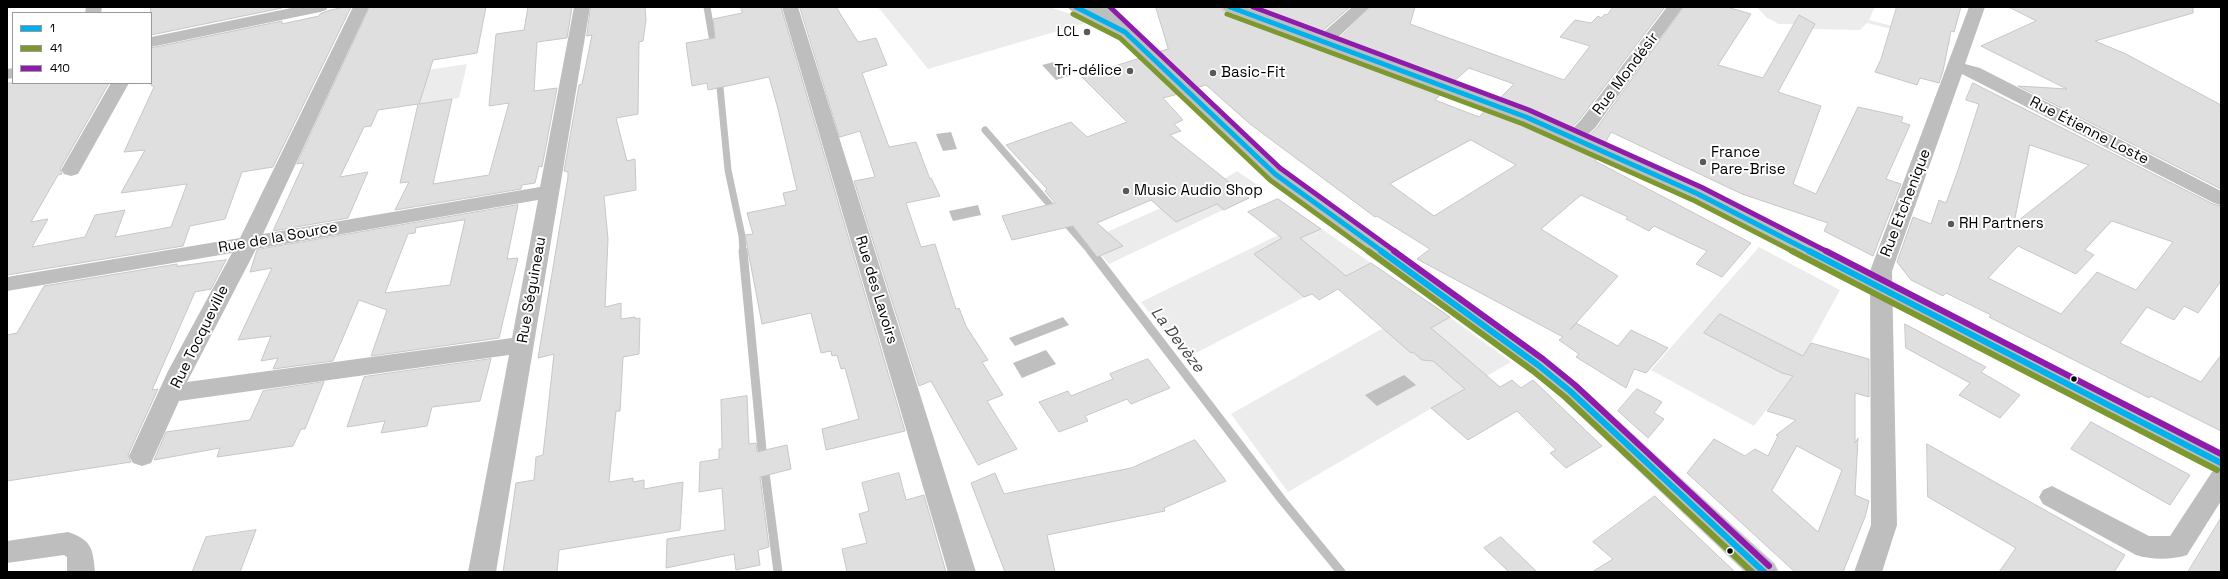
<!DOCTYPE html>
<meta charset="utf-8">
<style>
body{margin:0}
#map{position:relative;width:2228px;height:579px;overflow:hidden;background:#fff;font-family:"Space Grotesk",sans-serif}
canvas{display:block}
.frame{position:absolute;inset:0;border:8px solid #000;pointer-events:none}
.legend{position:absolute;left:12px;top:12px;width:140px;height:72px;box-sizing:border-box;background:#fff;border:1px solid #999;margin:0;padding:5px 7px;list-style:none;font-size:12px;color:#000}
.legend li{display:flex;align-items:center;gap:8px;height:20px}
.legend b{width:20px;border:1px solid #999}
</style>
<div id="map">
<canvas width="2228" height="579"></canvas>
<div class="frame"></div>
<ul class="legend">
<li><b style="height:5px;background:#00b1eb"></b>1</li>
<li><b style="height:5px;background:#7c982e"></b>41</li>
<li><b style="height:5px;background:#8f1bac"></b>410</li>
</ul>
</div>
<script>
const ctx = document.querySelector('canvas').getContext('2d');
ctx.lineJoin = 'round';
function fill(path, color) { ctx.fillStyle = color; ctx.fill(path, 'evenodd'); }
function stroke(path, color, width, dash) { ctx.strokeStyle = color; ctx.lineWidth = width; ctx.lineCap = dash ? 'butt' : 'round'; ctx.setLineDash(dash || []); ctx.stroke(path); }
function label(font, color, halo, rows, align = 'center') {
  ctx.font = font + ' "Space Grotesk",sans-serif'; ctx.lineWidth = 4; ctx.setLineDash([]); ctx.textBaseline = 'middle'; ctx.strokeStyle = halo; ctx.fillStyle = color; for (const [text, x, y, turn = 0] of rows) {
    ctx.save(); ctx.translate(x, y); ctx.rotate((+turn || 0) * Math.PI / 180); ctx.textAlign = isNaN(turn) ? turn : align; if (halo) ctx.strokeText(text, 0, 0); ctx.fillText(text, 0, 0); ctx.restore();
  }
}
fill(new Path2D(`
 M878,7h171l43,14 -164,48z
 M1757,7h118l-6,13 82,21 -2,2 -82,-20 -7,7 -47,-1 -1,-5h-34l-4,-3 -7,-3z
 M467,64l-8,34 -134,20 15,-35z
 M1237,171l28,19 -156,74 -20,-24 130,-58z
 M1309,220l62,43 -185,95 -45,-56z
 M1759,247l81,43 -47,86 -39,50 -103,-56z
 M1429,302l82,60 -223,130 -57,-78z`), '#ececec');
fill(new Path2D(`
 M1054,62l14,14 -12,4 -14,-15z
 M951,132l6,17 -14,2 -7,-17z
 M978,205l3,10 -28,6 -4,-10z
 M1063,317l6,8 -54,21 -6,-8z
 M1046,350l10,14 -34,14 -9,-15z
 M1404,375l12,10 -39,21 -12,-11z`), '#bfbfbf');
stroke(new Path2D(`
 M707,7l7,41
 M719,77l9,93 14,66 1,16
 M985,130l106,122`), '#bfbfbf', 7);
stroke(new Path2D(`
 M743,251l19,199 16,122
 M1091,251l191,249 59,72`), '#bfbfbf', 9);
const building = new Path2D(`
 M151,7h130l1,1 -131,27z
 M345,7h6l-78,160 -31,5 -17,47 -35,7 -7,20 -176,29v-192h102l-49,86 2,5 -4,1 -27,47 17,-3 -16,28 53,-10 10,-22 30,-5 -10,27 56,-10 16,-43 -66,9 24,-43 -21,2 30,-65 -3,-2v-37l131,-27v3l37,-8 1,-2 7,-3z
 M370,7h116l-9,46 -44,7 -14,44 33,-5 -19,85 56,-9 20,-72 -20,3 7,-72 28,-4 4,-23h44l-5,31 -30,4 -3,49 23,-3 -15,79 -3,-1 -4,17 -13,2 -1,4 -126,21 14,-28 -9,1 18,-79 -40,6 -7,16 -7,1 -24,50 28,-5 -20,46 -75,13 31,-68 -7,1z
 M591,7h54l1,13 -3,21 -4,1 -1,72 -22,4 11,43 8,-2 1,31 -32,6 4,43 -3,68 16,-4v16l14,-2v2l5,-1 -1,36 -16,3 -3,54h-4l-7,71 24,-4v4l11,-2v9l39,-7 -3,48 -121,20 -2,22h-54l13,-89 18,-3 2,-23 7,-2 11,-101 -16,4 30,-181v-5l-4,-1 15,-86 3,-1 10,-49 -5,1z
 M741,7h40l124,424 -79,19 -4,-21 37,-10 -14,-51 -4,1 -4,-14 -5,1 -1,-5 -10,2 -10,-40 -49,11 -17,-89 8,-1 -6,-21 39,-8 -3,-12 14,-3 -19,-81 -9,-32 -61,13 -1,-7 -15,3 -6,-43 29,-5 -2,-19 29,-6z
 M800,7h36l22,35 18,-4 11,27 -25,8 27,74 27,-5 14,37 1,-1 9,18 -34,7 15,44 14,-3 21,65 3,-1 7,18 22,34 -6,2 21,33 -16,6 30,48 -39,16 -47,-84 -12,5 -65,-205 21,-4 -15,-46 -20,6z
 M1156,7h65l2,4 219,82 -7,7 44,17 7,-7 32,12 79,36 -2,3 156,82 -29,34 -26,-13 11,-13 -53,-25 -5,5 -23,-12 2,-2 -47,-22 -40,34 77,47 -48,54 6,-7 42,23 13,-16 37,18 -22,25 -12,-4 -8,19 -50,-31 3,-3 -20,-14 4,-3 -146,-78 13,-10 -53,-33 -2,1 -125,-93 -44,-39 -10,3 -38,-36 10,-3zM1471,140l45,25 -82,51 -44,-32z
 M1249,7h101l-30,26z
 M1371,7h44l-5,17 154,56 26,-34 -30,-9 15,-17 16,3 7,-7 3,2 4,-4 2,1 6,-8h52l-85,112 -9,9 -72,-29 15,-15 -45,-16 -16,14 -115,-42z
 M1684,7h43l24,7 -33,51 45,13 36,-63 16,9 -37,68 43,14 -28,78 23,10 42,-87 45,10 -2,5 9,3 -24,54 15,5 -28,72 -49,-25 4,-8 -86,-29 -131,-62 -6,11 -17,-7 8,-7z
 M1897,7h64l-7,25 -3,-1 -8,40 -4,12 -19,-5 -3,7 -42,-13 6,-13z
 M2009,7h184v6l-98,28 31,13 95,51v84l-203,-103 49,3 -86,-43 55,-25z
 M1141,58l37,36 -15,4 20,22 -9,4 7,7 -11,4 79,63 -25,12 -7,-6 -41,18 -25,-22 -54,23 26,23 -26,11 -24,-31 -61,14 -10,-24 53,-13 -10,-12 2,-2 -41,-44 65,-23 16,15 40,-15 -45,-45z
 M1973,83l240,121 8,2v75l-23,32 -14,-7 -10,14 -27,-13 -27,36 81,39 20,-27v76l-70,-35 -2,2 -160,-81 2,-2 -45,-22 -3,3 -32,-16 -14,-18 16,-45 18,7 8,-24 7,3 12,-33 21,-66 -13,-4zM2030,145l59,20 -75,59zM2112,221l61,21 -37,48 -39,-18 -36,42 -73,-36 30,-32 58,28 18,-19 -9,-5z
 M1278,199l43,30 -21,9 46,38 25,-13 79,54 -19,11 69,59 12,-7 9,8 12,-8 69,66 -36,22 -16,-15 6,-3 -39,-39 -49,29 -37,-32 34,-19 -32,-28 -11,-1 -9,-8 -2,1 -73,-64 -19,11 -7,-6 -8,3 -50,-43 28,-16 -34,-26z
 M518,205l-11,54 11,-1 -19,80 -128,18 16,-46 -28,-10 -26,61 -60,8 5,-11 -17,3 10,-25 -33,4 34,-72 -22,4 7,-22zM465,220l-15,65 -65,8 23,-59 7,-1 1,-5z
 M226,260l-15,29 -16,3 -43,98 6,-1 -30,66 3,7 -124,19v-146l10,-2 27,-47 133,-22v2z
 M1720,314l83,42 8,-13 58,16v38l-14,-4v50l3,-5 -3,57 14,6 -4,16 -22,55h-48l-108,-99 27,-34 31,17 10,-7 13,7 10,-20 -2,-1 20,-15 -29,-9 26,-35 -11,-3 -78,-40zM1797,446l45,24 -24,62 -46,-41z
 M1905,324l81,43 -5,5 39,23 -20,23 -41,-23 11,-12 -64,-35z
 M491,359l-11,42 -48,6 -5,19 -46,7 4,-12 -38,6 17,-50z
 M1148,359l22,29 -39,16 -4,-5 -42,17 3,5 -29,11 -20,-30 29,-11 3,5 42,-17 -3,-5z
 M324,382l-19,47h-4l-8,17 -76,11 3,-9 -66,12 12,-28 84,-12 13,-29z
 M1637,389l25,13 -8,11 10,6 -16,19 -30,-27z
 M747,396l2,48 7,-1 1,9 30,-7 4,24 -31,8 9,70 -11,3 2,15 -24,5 -2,-16 -68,14 1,-29 58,-9 -3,-42 -23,4 1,-30 19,-3v-10h3l-1,-49z
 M2091,422l99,53 -20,30 -99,-56z
 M1195,440l31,41 -62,27 1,3 -118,24 8,37h-50l-34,-89 24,-10 9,21 23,-5 104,-21z
 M1927,444l198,111 -11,17h-115l17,-24 -88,-51z
 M899,473l7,27 18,-5 22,77h-99l-5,-23 25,-6 -8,-29 10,-3 -7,-28z
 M1655,496l4,4 76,72h-143l21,-13 -20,-17z
 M2221,518v54h-33z
 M256,530l-16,42h-48l14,-35z
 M1501,537l36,35h-28l-25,-24z`);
fill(building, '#dfdfdf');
stroke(building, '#c7c7c7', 1);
const major = new Path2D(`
 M1090,7h18l174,163 264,189 32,26 196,179 4,8h-32l-184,-175 -32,-26 -262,-193z
 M1222,7h23l288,106 172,77 516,261v22l-530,-275 -172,-77 -295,-111z`);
stroke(major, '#dbdbdb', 2);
fill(new Path2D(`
 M86,7h16l-1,6h-16z
 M296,7h32l-2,3 -6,2 -169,35v-10z
 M353,7h16l-106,227 277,-47 34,-180h16l-94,565h-28l41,-217 -330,46 -28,62 -9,3 -9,-3 -4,-7 39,-85 64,-118 -225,38v-14l233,-39zM538,200l-26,138 -325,44 69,-133z
 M782,7h16l178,565h-28z
 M1068,7h22l41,21 2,4 -2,4h-12l-49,-26z
 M1352,7h18l-40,38h-12l-3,-4 3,-4z
 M1667,7h16l-88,121c-9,8 -15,16 -28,13l-3,-4 17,-17z
 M1969,7h16l-20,57 15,4 241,123v14l-7,-2 -252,-129 -70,197 5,254 -15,47h-28l17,-47 -1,-254z
 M13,68v10l-6,1v-10z
 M111,83h18l-51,91 -7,2 -7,-2 -3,-4z
 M2221,469v32l-34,54c-16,5 -35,5 -51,0l-93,-51 -4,-7 4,-7 9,-4 97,50h21l42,-64z
 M68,532c24,8 25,17 27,40h-28v-15l-3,-2 -57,8v-22z`), '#bebebe');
fill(major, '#bebebe');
stroke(new Path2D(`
 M1076,7l49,25 150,142 108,78
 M1230,7l296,110 172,77 113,58`), '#00b1eb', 5);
stroke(new Path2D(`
 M1381,251l157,114 32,26 194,181
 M1809,251l412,212`), '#00b1eb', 6);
stroke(new Path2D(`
 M1073,14l47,24 150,142 99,72
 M1227,14l296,110 172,77 99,51`), '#7c982e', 5);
stroke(new Path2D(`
 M1368,251l165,120 32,26 187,175
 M1792,251l425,219`), '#7c982e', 6);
stroke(new Path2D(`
 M1110,7l170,161 116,84
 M1253,7l276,103 172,77 127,65`), '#8f1bac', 5);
stroke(new Path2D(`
 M1394,251l149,108 32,26 194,181
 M1826,251l395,203`), '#8f1bac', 6);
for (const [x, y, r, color] of [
 [1087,32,4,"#595959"],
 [1130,71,4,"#595959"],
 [1213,73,4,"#595959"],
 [1703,162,4,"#595959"],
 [1126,191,4,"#595959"],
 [1951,224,4,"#595959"],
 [2074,379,3.5,"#000"],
 [1730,551,3.5,"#000"]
]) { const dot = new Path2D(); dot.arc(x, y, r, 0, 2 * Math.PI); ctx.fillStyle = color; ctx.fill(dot); stroke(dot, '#fff', 1.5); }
label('13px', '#000', '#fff', [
 ["LCL",1079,32]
], 'right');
label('15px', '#000', '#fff', [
 ["Tri-délice",1122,71,"right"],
 ["Basic-Fit",1221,73],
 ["France",1711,153],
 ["Pare-Brise",1711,170],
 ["Music Audio Shop",1134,191],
 ["RH Partners",1959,224]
], 'left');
label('15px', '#000', '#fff', [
 ["Rue Mondésir",1626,74,-53],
 ["Rue Étienne Loste",2089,131,27],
 ["Rue Etchenique",1906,203,-69],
 ["Rue de la Source",278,238,-10],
 ["Rue Séguineau",532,290,-80],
 ["Rue des Lavoirs",876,290,73],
 ["Rue Tocqueville",200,337,-64]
]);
label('italic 16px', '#444', '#fff', [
 ["La Devèze",1177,340,53]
]);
</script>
